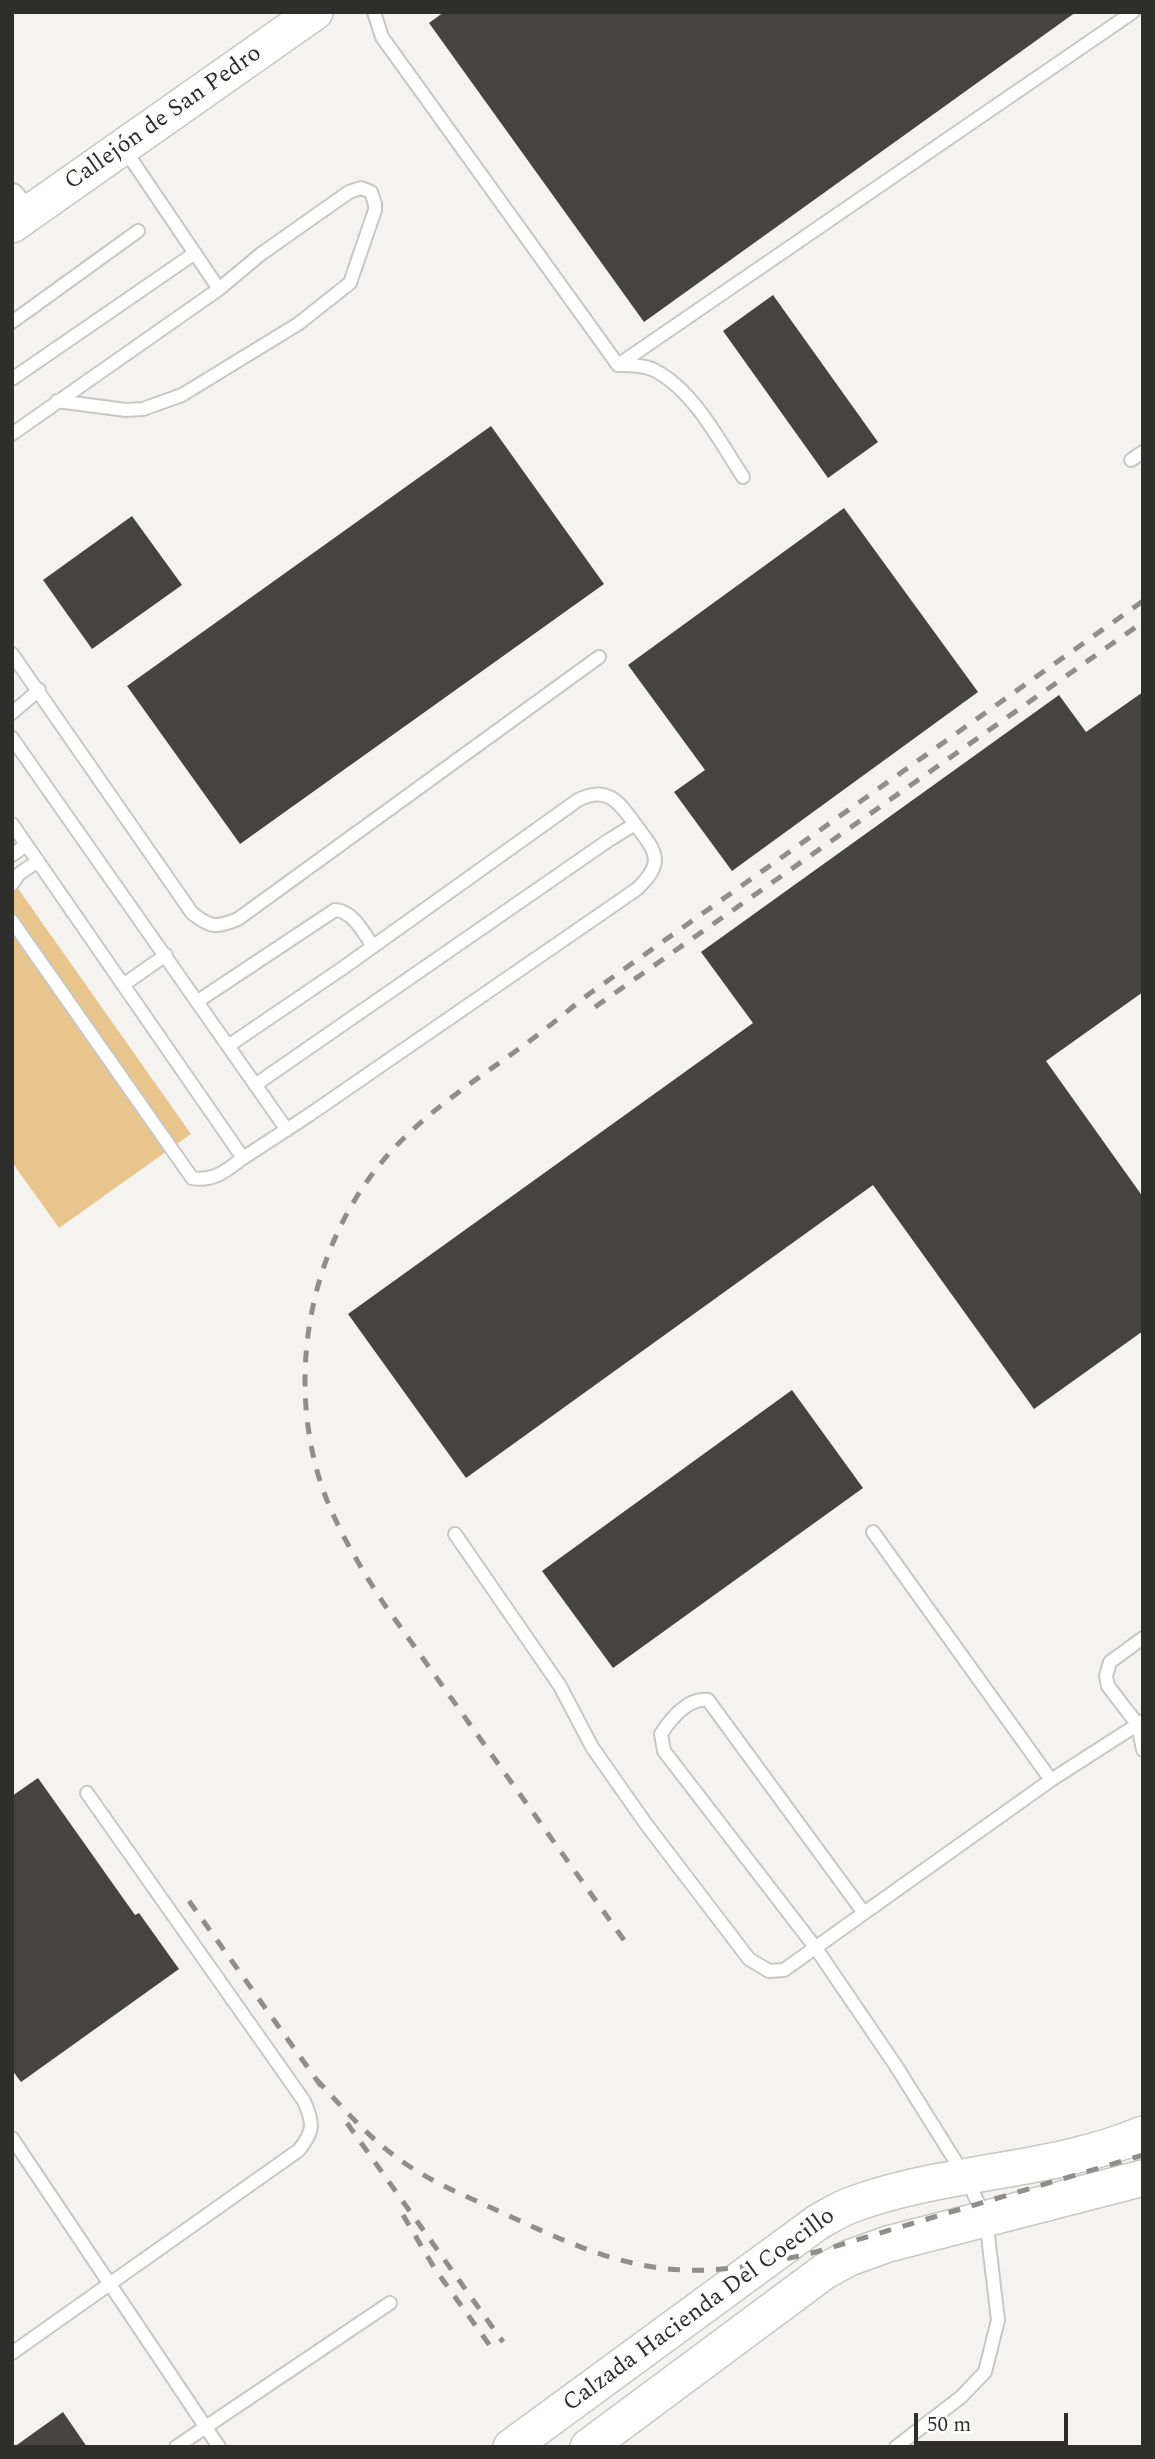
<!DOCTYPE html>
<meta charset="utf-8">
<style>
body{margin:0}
#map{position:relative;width:1155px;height:2459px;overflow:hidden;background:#f5f3f0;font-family:Spectral,serif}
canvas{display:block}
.frame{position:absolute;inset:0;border:14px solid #2e2e2c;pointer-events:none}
.scale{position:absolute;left:914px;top:2413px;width:154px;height:32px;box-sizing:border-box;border:4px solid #2e2e2c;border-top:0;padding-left:9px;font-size:21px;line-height:24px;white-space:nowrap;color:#2e2e2c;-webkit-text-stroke:5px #fff;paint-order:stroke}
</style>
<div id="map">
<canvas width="1155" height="2459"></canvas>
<div class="frame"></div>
<div class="scale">50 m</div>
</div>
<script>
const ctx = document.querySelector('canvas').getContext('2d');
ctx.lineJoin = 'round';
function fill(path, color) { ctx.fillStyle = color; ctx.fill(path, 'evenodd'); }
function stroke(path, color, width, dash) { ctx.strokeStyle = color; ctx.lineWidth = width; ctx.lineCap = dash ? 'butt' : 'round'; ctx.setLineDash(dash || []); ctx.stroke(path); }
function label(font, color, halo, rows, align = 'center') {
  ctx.font = font + ' Spectral,serif'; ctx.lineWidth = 7; ctx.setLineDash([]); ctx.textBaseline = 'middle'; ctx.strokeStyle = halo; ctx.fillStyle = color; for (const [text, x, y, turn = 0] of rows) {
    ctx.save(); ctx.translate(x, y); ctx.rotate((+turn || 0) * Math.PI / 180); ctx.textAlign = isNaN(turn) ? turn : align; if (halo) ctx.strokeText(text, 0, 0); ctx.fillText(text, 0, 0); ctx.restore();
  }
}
fill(new Path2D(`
 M12,880l179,254 -132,94 -47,-66z`), '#e8c58d');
fill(new Path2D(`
 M444,12h632l-432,310 -215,-299z
 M773,295l105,147 -50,36 -105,-147z
 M491,426l113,158 -364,260 -113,-158z
 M844,508l134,184 -246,179 -58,-79 31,-22 -77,-105z
 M132,516l50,69 -90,64 -49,-69z
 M1143,692v300l-97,69 97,136v134l-109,78 -161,-224 -407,293 -118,-164 405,-291 -52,-71 358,-257 27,37z
 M792,1390l71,98 -250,180 -71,-97z
 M38,1778l97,137 4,-2 40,56 -158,113 -9,-12v-274z
 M63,2412l24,35h-73z`), '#464442');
const service = new Path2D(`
 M374,12l8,25 236,328c12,0 28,0 38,6 38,20 64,71 87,106
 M125,150l94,139
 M12,322l126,-91
 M618,365l515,-353
 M12,379l183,-126
 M12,434l207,-145 42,-35 88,-62 12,-4 10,4 4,12v6l-25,73 -52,41 -116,71 -39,14 -17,1 -69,-9
 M1131,460l12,-8
 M12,654l180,259c19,15 24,15 46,6l361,-262
 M12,713l27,-23
 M12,738l275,392
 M12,824l231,334 66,-43 328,-226c28,-27 20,-36 -2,-65l-26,16 -354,245
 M12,855l14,-10
 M12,884l7,-10 19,-13
 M12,921l180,257c22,4 35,-8 51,-20
 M123,985l43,-30
 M198,1001l137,-91c18,1 28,22 37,35
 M228,1046l112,-76 238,-170c29,-15 41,2 57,24
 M873,1532l178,248
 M455,1534l105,152 32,61 54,77 103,135 20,12 15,-1 267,-190 92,-59
 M1143,1638l-33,24 -4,14 2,10 30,39 5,25
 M864,1913l-156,-213c-19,-3 -37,18 -47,34l3,17 151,196 81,119 70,112 20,41 12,101 -13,52 -24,25 -65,50
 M12,2138l207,309
 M12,2353l287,-203c15,-19 15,-26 5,-49l-217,-308
 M176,2447l214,-144`);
const minor = new Path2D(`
 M12,196l14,19`);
const secondary = new Path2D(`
 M12,225l303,-213
 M511,2447l307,-225c11,-6 22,-13 33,-17 94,-35 199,-32 292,-71
 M588,2447l237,-176 24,-13 39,-14 255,-66`);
stroke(service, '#c9c7c4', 16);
stroke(minor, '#c9c7c4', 28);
stroke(secondary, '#c9c7c4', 38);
stroke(service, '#fff', 12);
stroke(minor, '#fff', 24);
stroke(secondary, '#fff', 35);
stroke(new Path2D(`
 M595,1007l548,-385
 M189,1901l132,185
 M624,1940l-240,-336c-24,-37 -47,-75 -62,-117 -40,-119 -8,-262 82,-349 41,-40 90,-70 135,-104 17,-13 33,-27 50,-40l554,-393
 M316,2079c29,31 57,64 93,87 27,18 57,30 85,43 61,28 123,59 191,61 45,2 88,-8 131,-18l327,-97
 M347,2123l156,219
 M403,2215l32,54 58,81`), '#8f8e8c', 5, [12, 12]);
label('24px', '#2e2e2c', '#fff', [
 ["Callejón de San Pedro",164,119,-35],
 ["Calzada Hacienda Del Coecillo",700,2311,-36]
]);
</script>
